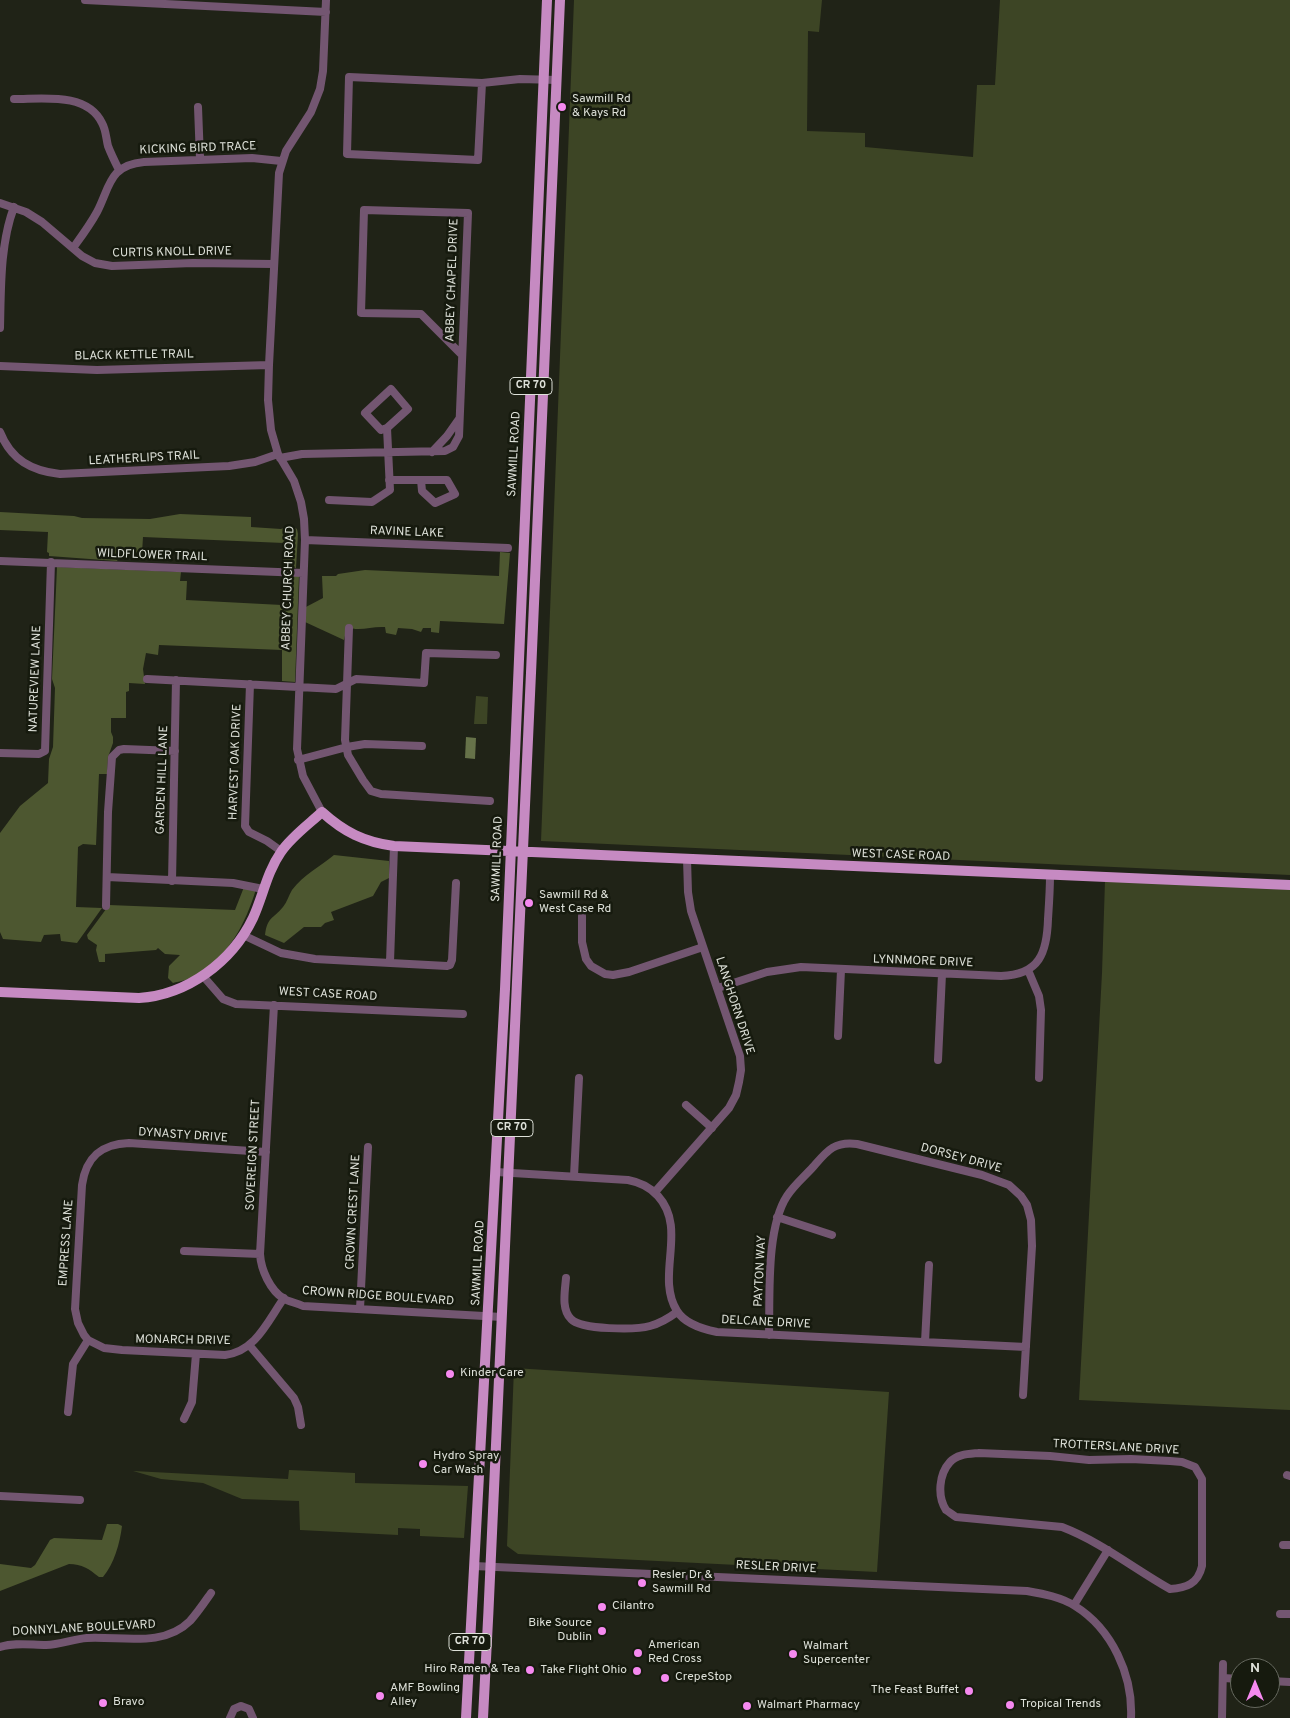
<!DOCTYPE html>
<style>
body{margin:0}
#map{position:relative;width:1290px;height:1718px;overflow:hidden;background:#202317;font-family:Overpass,sans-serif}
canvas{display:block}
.north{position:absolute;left:1230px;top:1658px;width:50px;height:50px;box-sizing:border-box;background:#161a0e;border:1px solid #66695f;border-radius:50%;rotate:0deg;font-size:14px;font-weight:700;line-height:20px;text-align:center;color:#dde0d8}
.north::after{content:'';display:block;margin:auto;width:18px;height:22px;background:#f589ef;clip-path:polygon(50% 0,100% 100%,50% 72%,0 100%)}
</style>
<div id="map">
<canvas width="1290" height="1718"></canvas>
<div class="north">N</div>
</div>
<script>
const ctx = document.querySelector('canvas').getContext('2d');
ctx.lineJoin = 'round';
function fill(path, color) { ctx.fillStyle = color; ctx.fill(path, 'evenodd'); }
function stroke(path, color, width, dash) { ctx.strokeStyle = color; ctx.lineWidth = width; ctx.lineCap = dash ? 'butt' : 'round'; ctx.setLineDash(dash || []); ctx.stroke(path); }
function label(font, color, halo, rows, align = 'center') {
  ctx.font = font + ' Overpass,sans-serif'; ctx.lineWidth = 5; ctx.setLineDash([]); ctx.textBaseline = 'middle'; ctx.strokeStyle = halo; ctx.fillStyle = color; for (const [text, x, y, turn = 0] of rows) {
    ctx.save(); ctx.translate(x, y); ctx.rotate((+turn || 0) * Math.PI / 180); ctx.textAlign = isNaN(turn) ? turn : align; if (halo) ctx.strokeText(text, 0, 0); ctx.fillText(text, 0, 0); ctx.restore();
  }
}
fill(new Path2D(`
 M574,0h248l-3,32 -11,-1 -1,100 58,2v14l108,10 4,-72h18l5,-85h290v875l-749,-34z
 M476,696l12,1 -1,27h-13z
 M1105,881l185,8v521l-211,-10 23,-427z
 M514,1368l375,24 -12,180 -359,-18 -11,-8z
 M289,1470l66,3v10l113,3 -4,52 -44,-2v-7l-22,-1v7l-98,-5 -1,-29 -57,-2 -39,-16 -42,-4 -28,-8 155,8z`), '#3d4525');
fill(new Path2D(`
 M0,512l74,4 8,2 68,1 30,-5 71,3v10l30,2 10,-4 6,4 1,5 -2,34 -10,-1 -3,-3 1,-21 -141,-6 -1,16 -12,-1 -3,6 -8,-1 -2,4 -68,-5v-3l-2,-1 1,-20 -48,-2z
 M500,552l10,1 -6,71 -64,-3 -1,12 -8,-1v-4h-8l-2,4 -9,-3 -14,-1 -2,7 -10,-2 -1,-6c-14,-1 -25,5 -38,0l-3,13 -39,-18 -1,-14 19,-10 -1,-22h14l2,-2 27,-4 134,6z
 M57,567l124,5 -1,9h7l-1,19 96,5 2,-29h15l-4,106 -13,-1v-31l-123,-5 -1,10 -12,-2 -3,16 2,15 -16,-1v8l-3,1v26h-15v14l2,5v6l-5,14 -1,17h-8l-3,71 -13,-1 -5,3 -2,60 26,1 -25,35 -16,-2 -1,-7 -16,1 -3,7 -38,-3 -3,-7v-99l20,-27 28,-23 1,-24 4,-12 2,-59 -3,-9z
 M334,855l55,6v17l-8,4 -8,14 -42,16 3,8 -9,3 -4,4h-17l-20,16 -19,-8c2,-18 8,-16 18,-28 4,-5 6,-12 9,-17 11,-15 29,-24 42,-35z
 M244,887l12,2c-10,34 -28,69 -61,87 -6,4 -15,5 -22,7l-5,-5 1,-12 11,-11 -15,-1 -7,-6 -2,2 -51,4v8h-6l-3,-12 1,-5 -9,-6 -1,-4 22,-30 126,5z
 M107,1524h11l4,2c-2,17 -8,38 -19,51h-4c-10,-8 -17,-13 -30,-13l-69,27v-27l31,4 4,-3 15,-25 4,-2 48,2z`), '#4d5730');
fill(new Path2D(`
 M466,737l10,1 -1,21 -10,-1z`), '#667249');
stroke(new Path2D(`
 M85,0l241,12
 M482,83l-4,77 -131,-6 2,-77 133,6 38,-4 37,1
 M14,99c29,0 73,-7 88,24 4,7 4,15 6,23 3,8 7,16 11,24
 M198,107l2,52
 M0,203l26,9 16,10 40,34 13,7 17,3 81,-3 80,1
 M73,248c8,-11 17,-23 24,-36 13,-25 12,-47 47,-50l108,-4 29,3
 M0,328c1,-40 0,-84 14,-121
 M0,366l97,4 172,-5
 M391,389l17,20 -21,19 -6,2 -16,-17z
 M0,432c11,28 32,39 60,42l169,-8 26,-4 23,-8
 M432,452l15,-16 12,-17
 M280,458l22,-4 143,-3 8,-4 6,-11 9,-223 -104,-3 -3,103 60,1 41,41
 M389,480h58l8,14 -20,9 -13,-12 -1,-11
 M329,500l43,2 18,-12 -3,-62
 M305,540l203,8
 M0,561l303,12
 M349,628l-4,112 3,15 15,25 8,11 10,3 109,7
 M147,679l189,10 20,-10 68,4 2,-30 70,2
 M250,684l-5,142 4,6 18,9 14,10
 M0,753l39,1 6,-3 6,-189
 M298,760l49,-13 18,-3 57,2
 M322,812l-19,-36 -6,-27 8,-209 -1,-21 -3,-17 -7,-21 -16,-27 -7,-24 -3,-30 1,-35 10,-192 7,-22 25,-39 9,-23 3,-18 3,-71
 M107,877l126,6 30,6
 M172,881l4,-201
 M106,906l2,-94 4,-55 7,-7 5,-1 51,2
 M582,916v26l4,17 5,7 14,8 8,1 16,-3 74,-25
 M243,935l38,18 34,6 132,7 3,-1 2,-5 4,-77
 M390,962l4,-116
 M1028,970l11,26 2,14 -2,68
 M203,976l20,23 13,5 227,10
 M718,988l49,-16 34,-5 200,9c39,-1 46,-24 47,-57 1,-15 2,-29 2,-43
 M274,1005l-14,249c1,16 10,36 24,45 6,3 13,4 19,7l199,11
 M838,1036l3,-66
 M938,1060l4,-86
 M686,1105l26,23
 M266,1152l-137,-9c-28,1 -43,14 -47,42l-7,124 3,14 6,12 4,5 16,8 18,2 103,5c31,-4 42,-33 59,-57
 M496,1172l132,8c11,2 22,7 30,16 30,33 -3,80 19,115 8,13 25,18 40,21l309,15
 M574,1176l5,-98
 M655,1192l74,-84 7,-13 3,-13 2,-12 -1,-14 -49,-145 -3,-19 -1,-33
 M777,1217l55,18
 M184,1251l76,3
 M566,1278c-1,13 -5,31 5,41 10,11 65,11 79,7 11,-3 19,-8 27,-14
 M360,1309l8,-162
 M769,1335c1,-39 -3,-107 18,-139 7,-11 18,-20 26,-29 14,-16 21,-26 44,-23l125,31 27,10 12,11 6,9 4,15 1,26 -9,149
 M925,1342l4,-77
 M250,1346l44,52 4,9 3,18
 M68,1412l5,-48 15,-24
 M184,1419l8,-17 4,-48
 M979,1453l71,3 39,4 42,-1 39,2 12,1 13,5 7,12v87c-4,18 -16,22 -32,23 -37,-21 -69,-47 -108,-62l-106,-10c-3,-2 -7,-5 -10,-7 -9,-14 -7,-36 4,-48 7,-8 19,-8 29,-9z
 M1287,1475l3,1
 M0,1496l80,4
 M1283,1545h7
 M474,1566l553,25c17,3 34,6 48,15 37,23 58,69 56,112
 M1074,1605l34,-55
 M1280,1614h10
 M0,1647c14,-5 31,-2 46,-2 14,0 27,-6 41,-7 34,-2 76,10 103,-17 8,-9 14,-18 21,-28
 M1223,1678l17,1
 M1270,1681l20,1
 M230,1718l4,-9 7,-3 8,3 4,9
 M1222,1718l1,-54`), '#735671', 8);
stroke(new Path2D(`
 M0,992l139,6c48,-3 93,-36 114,-80 10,-22 14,-46 28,-66 10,-15 28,-28 41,-40 22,20 42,30 72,34l896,39
 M466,1718l39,-729 42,-989
 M483,1718c18,-348 34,-696 48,-1045 10,-224 21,-448 29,-673`), '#c68ac2', 10);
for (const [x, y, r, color] of [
 [562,107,5,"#f589ef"],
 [529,903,5,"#f589ef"],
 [450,1374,5,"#f589ef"],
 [423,1464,5,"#f589ef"],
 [642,1583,5,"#f589ef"],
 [602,1607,5,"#f589ef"],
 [602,1631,5,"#f589ef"],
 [638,1653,5,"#f589ef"],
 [793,1654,5,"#f589ef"],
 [530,1670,5,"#f589ef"],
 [637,1671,5,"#f589ef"],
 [665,1678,5,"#f589ef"],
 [969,1691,5,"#f589ef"],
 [380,1696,5,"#f589ef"],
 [103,1703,5,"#f589ef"],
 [1010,1705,5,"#f589ef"],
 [747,1706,5,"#f589ef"]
]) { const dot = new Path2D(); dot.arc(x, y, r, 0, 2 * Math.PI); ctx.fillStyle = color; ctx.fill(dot); stroke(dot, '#161a0e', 2); }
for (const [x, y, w] of [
 [531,386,42],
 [512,1128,42],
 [470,1642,42]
]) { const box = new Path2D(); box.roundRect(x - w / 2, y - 8.5, w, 17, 4); ctx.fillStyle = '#161a0e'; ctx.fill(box); stroke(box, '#dde0d8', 1); }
label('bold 11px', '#dde0d8', null, [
 ["CR 70",531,386],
 ["CR 70",512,1128],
 ["CR 70",470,1642]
]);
label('12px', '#dde0d8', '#161a0e', [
 ["Sawmill Rd",572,100],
 ["& Kays Rd",572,114],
 ["Sawmill Rd &",539,896],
 ["West Case Rd",539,910],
 ["Kinder Care",460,1374],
 ["Hydro Spray",433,1457],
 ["Car Wash",433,1471],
 ["Resler Dr &",652,1576],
 ["Sawmill Rd",652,1590],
 ["Cilantro",612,1607],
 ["Bike Source",592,1624,"right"],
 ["Dublin",592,1638,"right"],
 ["American",648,1646],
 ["Red Cross",648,1660],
 ["Walmart",803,1647],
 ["Supercenter",803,1661],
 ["Hiro Ramen & Tea",520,1670,"right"],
 ["Take Flight Ohio",627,1671,"right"],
 ["CrepeStop",675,1678],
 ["AMF Bowling",390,1689],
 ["Alley",390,1703],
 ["The Feast Buffet",959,1691,"right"],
 ["Bravo",113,1703],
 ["Tropical Trends",1020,1705],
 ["Walmart Pharmacy",757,1706]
], 'left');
label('12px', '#dde0d8', '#161a0e', [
 ["KICKING BIRD TRACE",198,149,-2],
 ["CURTIS KNOLL DRIVE",172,253,-1],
 ["ABBEY CHAPEL DRIVE",453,280,-88],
 ["BLACK KETTLE TRAIL",134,356,-1],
 ["SAWMILL ROAD",515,454,-87],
 ["LEATHERLIPS TRAIL",144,459,-3],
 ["RAVINE LAKE",407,533,2],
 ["WILDFLOWER TRAIL",152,556,2],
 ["ABBEY CHURCH ROAD",289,588,-88],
 ["NATUREVIEW LANE",36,679,-88],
 ["HARVEST OAK DRIVE",236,762,-88],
 ["GARDEN HILL LANE",163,780,-88],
 ["WEST CASE ROAD",901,856,2],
 ["SAWMILL ROAD",498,859,-88],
 ["LYNNMORE DRIVE",923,962,2],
 ["WEST CASE ROAD",328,995,3],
 ["LANGHORN DRIVE",734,1006,72],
 ["DYNASTY DRIVE",183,1136,4],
 ["SOVEREIGN STREET",254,1155,-87],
 ["DORSEY DRIVE",961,1159,15],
 ["CROWN CREST LANE",354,1212,-87],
 ["EMPRESS LANE",67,1243,-86],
 ["SAWMILL ROAD",479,1263,-87],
 ["PAYTON WAY",761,1271,-87],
 ["CROWN RIDGE BOULEVARD",378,1297,4],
 ["DELCANE DRIVE",766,1323,3],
 ["MONARCH DRIVE",183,1341,1],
 ["TROTTERSLANE DRIVE",1116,1448,3],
 ["RESLER DRIVE",776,1568,3],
 ["DONNYLANE BOULEVARD",84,1629,-3]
]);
</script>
